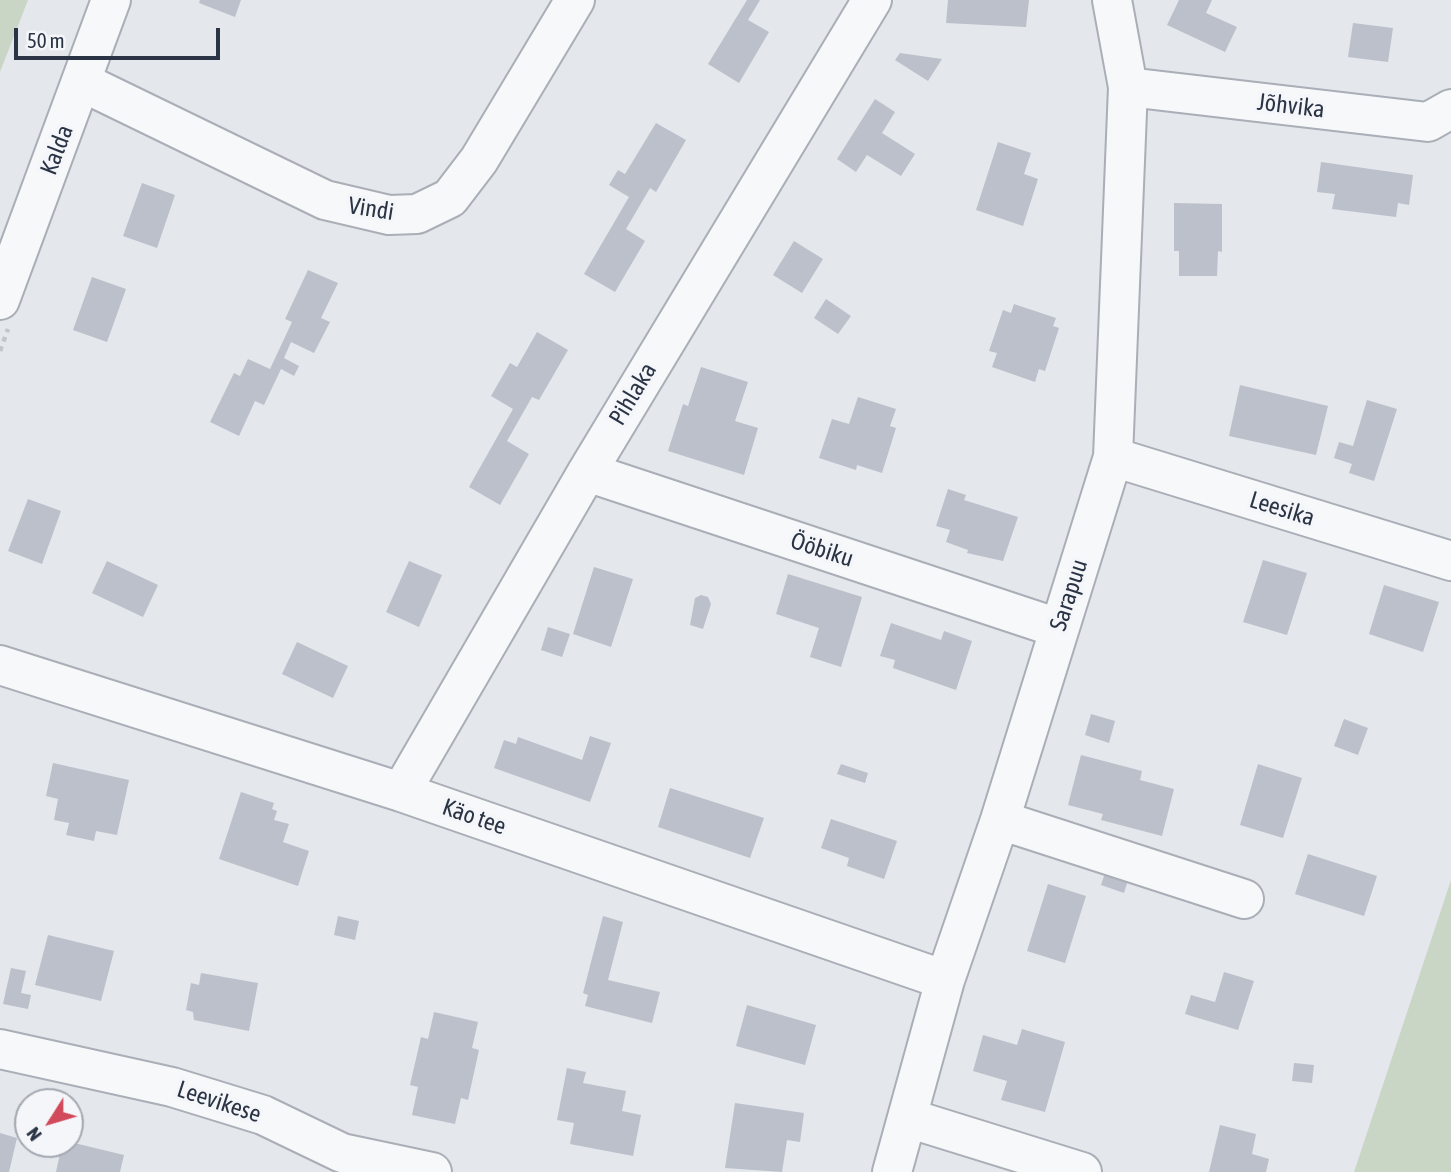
<!DOCTYPE html>
<meta charset="utf-8">
<style>
body{margin:0}
#map{position:relative;width:1451px;height:1172px;overflow:hidden;background:#e4e7ec;font-family:"Asap Condensed",sans-serif}
canvas{display:block}
.north{position:absolute;left:14px;top:1088px;width:70px;height:70px;box-sizing:border-box;background:#f4f6f9;border:2px solid #a4a8b1;border-radius:50%;rotate:233deg;font-size:19px;font-weight:700;line-height:28px;text-align:center;color:#2b3445}
.north::after{content:'';display:block;margin:auto;width:24px;height:32px;background:#d1495b;clip-path:polygon(50% 0,100% 100%,50% 72%,0 100%)}
.scale{position:absolute;left:14px;top:28px;width:206px;height:32px;box-sizing:border-box;border:4px solid #2b3445;border-top:0;padding-left:9px;font-size:21px;line-height:24px;white-space:nowrap;color:#2b3445;-webkit-text-stroke:5px #f4f6f9;paint-order:stroke}
</style>
<div id="map">
<canvas width="1451" height="1172"></canvas>
<div class="north">N</div>
<div class="scale">50 m</div>
</div>
<script>
const ctx = document.querySelector('canvas').getContext('2d');
ctx.lineJoin = 'round';
function fill(path, color) { ctx.fillStyle = color; ctx.fill(path, 'evenodd'); }
function stroke(path, color, width, dash) { ctx.strokeStyle = color; ctx.lineWidth = width; ctx.lineCap = dash ? 'butt' : 'round'; ctx.setLineDash(dash || []); ctx.stroke(path); }
function label(font, color, halo, rows, align = 'center') {
  ctx.font = font + ' "Asap Condensed",sans-serif'; ctx.lineWidth = 7; ctx.setLineDash([]); ctx.textBaseline = 'middle'; ctx.strokeStyle = halo; ctx.fillStyle = color; for (const [text, x, y, turn = 0] of rows) {
    ctx.save(); ctx.translate(x, y); ctx.rotate((+turn || 0) * Math.PI / 180); ctx.textAlign = isNaN(turn) ? turn : align; if (halo) ctx.strokeText(text, 0, 0); ctx.fillText(text, 0, 0); ctx.restore();
  }
}
fill(new Path2D(`
 M0,0h28l-28,72z
 M1451,880v292h-97z`), '#c9d6c5');
fill(new Path2D(`
 M200,0h41l-6,17 -36,-14z
 M747,0h13l-12,20 21,12 -30,51 -31,-19z
 M948,0h81l-3,27 -80,-4z
 M1179,0h33l-6,13 31,14 -12,25 -58,-27z
 M1353,23l40,5 -5,34 -40,-5z
 M900,53l42,6 -14,22 -33,-21z
 M875,99l20,13 -13,21 33,21 -14,22 -34,-21 -11,17 -19,-13z
 M656,123l30,17 -30,52 -6,-4 -24,41 19,12 -30,51 -31,-18 45,-77 -20,-12 9,-15 7,4z
 M998,142l33,11 -7,21 14,5 -15,47 -47,-16z
 M1321,162l92,13 -4,30 -11,-2 -2,14 -64,-8 3,-15 -18,-2z
 M142,183l33,12 -18,53 -34,-12z
 M1174,203l48,1v48l-4,-1 -1,25h-38v-25h-5z
 M794,241l29,18 -21,34 -29,-18z
 M308,270l30,13 -17,35 9,4 -16,31 -23,-11 -7,16 15,8 -5,10 -13,-7 -17,36 -9,-4 -16,35 -29,-14 24,-49 6,3 8,-17 22,10 22,-47 -7,-3z
 M92,277l34,12 -19,53 -34,-12z
 M826,299l25,17 -13,18 -24,-16z
 M1014,304l42,14 -3,8 6,2 -14,43 -6,-2 -4,13 -43,-15 5,-14 -8,-2 14,-41 8,3z
 M537,332l31,18 -29,50 -7,-3 -25,44 22,13 -29,51 -31,-18 44,-78 -22,-13 19,-33 7,4z
 M701,367l47,15 -13,39 23,7 -14,47 -76,-24 15,-47 5,2z
 M1240,385l88,21 -12,49 -87,-19z
 M858,397l38,12 -6,17 6,2 -14,45 -25,-8 -1,5 -37,-12 13,-39 17,5z
 M1367,400l30,9 -23,72 -25,-8 3,-9 -18,-6 5,-16 14,4z
 M948,489l18,6 -2,5 54,17 -15,44 -36,-8 1,-3 -22,-8 4,-12 -14,-4z
 M28,499l33,12 -19,53 -34,-13z
 M1263,560l44,13 -20,62 -44,-13z
 M107,561l51,24 -15,32 -51,-24z
 M409,561l33,14 -23,52 -33,-15z
 M594,567l39,12 -22,68 -38,-13z
 M788,574l74,23 -21,70 -31,-10 9,-29 -43,-14z
 M1384,585l55,17 -16,50 -54,-18z
 M701,595l7,2 3,7 -8,25 -13,-4 5,-27z
 M891,623l50,17 3,-9 28,10 -16,49 -63,-22 2,-8 -15,-4z
 M548,627l22,7 -8,23 -21,-7z
 M297,642l51,24 -15,32 -51,-24z
 M1091,714l24,7 -6,22 -24,-8z
 M1344,719l24,9 -10,27 -24,-9z
 M590,736l21,7 -21,59 -96,-34 10,-28 12,4 2,-7 64,23z
 M1081,755l61,16 -2,9 34,9 -12,47 -61,-16 2,-6 -35,-9z
 M53,763l76,17 -12,55 -21,-4 -2,10 -28,-6 3,-12 -15,-3 4,-21 -12,-3z
 M841,764l27,9 -3,10 -28,-9z
 M1258,764l44,14 -19,60 -43,-13z
 M670,788l94,30 -14,40 -92,-31z
 M241,792l33,11 -2,6 5,2 -3,9 15,4 -6,18 26,9 -11,35 -79,-27z
 M831,819l66,22 -13,38 -37,-13 2,-8 -28,-10z
 M1308,854l69,22 -13,40 -69,-22z
 M1105,873l23,7 -4,13 -23,-8z
 M1048,884l38,12 -21,67 -38,-12z
 M338,916l21,5 -4,19 -21,-5z
 M603,916l20,6 -15,58 52,12 -8,31 -67,-17 3,-11 -5,-2z
 M48,935l66,16 -13,50 -66,-16z
 M11,968l15,3 -5,22 10,2 -3,14 -25,-5z
 M1224,972l30,9 -16,49 -53,-16 6,-19 24,7z
 M201,973l57,10 -9,48 -55,-11 -1,-8 -7,-2 5,-27 8,2z
 M747,1005l69,20 -11,40 -69,-19z
 M434,1012l44,10 -6,26 7,2 -11,50 -7,-2 -6,26 -43,-9 6,-28 -8,-2 11,-48 7,2z
 M1022,1029l43,13 -20,70 -44,-12 6,-19 -34,-10 10,-36 34,10z
 M1294,1063l20,2 -2,18 -20,-2z
 M567,1068l19,4 -3,11 43,8 -4,20 19,4 -8,41 -63,-12 4,-21 -17,-3z
 M735,1103l69,10 -4,29 -13,-2 -5,32 -57,-4z
 M1220,1125l36,9 -4,20 17,5 -3,13h-57z
 M0,1133l17,5 -8,34h-9z
 M70,1142l54,13 -4,17h-64l6,-28z`), '#bbc0ca');
const minor = new Path2D(`
 M82,82l243,118 64,15 28,-1 33,-16 29,-38 96,-160
 M1128,87l300,35 23,-13
 M0,300l111,-300
 M1113,457l338,104
 M587,472l471,156
 M0,665l401,127 544,188
 M401,792l186,-320 285,-472
 M1000,820l244,79
 M0,1049l172,38 91,28 79,38 90,19
 M908,1118l174,54
 M892,1172l53,-192 55,-160 113,-363 15,-370 -16,-87`);
stroke(minor, '#a9aeb7', 42);
stroke(new Path2D(`
 M0,351l8,-22`), '#c2c5cb', 4.5, [5, 5]);
stroke(minor, '#f7f8fa', 38);
label('24px', '#2b3445', '#f4f6f9', [
 ["Jõhvika",1291,106,7],
 ["Kalda",57,150,-69],
 ["Vindi",371,209,9],
 ["Pihlaka",633,394,-59],
 ["Leesika",1282,509,17],
 ["Ööbiku",822,550,18],
 ["Sarapuu",1069,595,-72],
 ["Käo tee",474,817,19],
 ["Leevikese",219,1102,18]
]);
</script>
